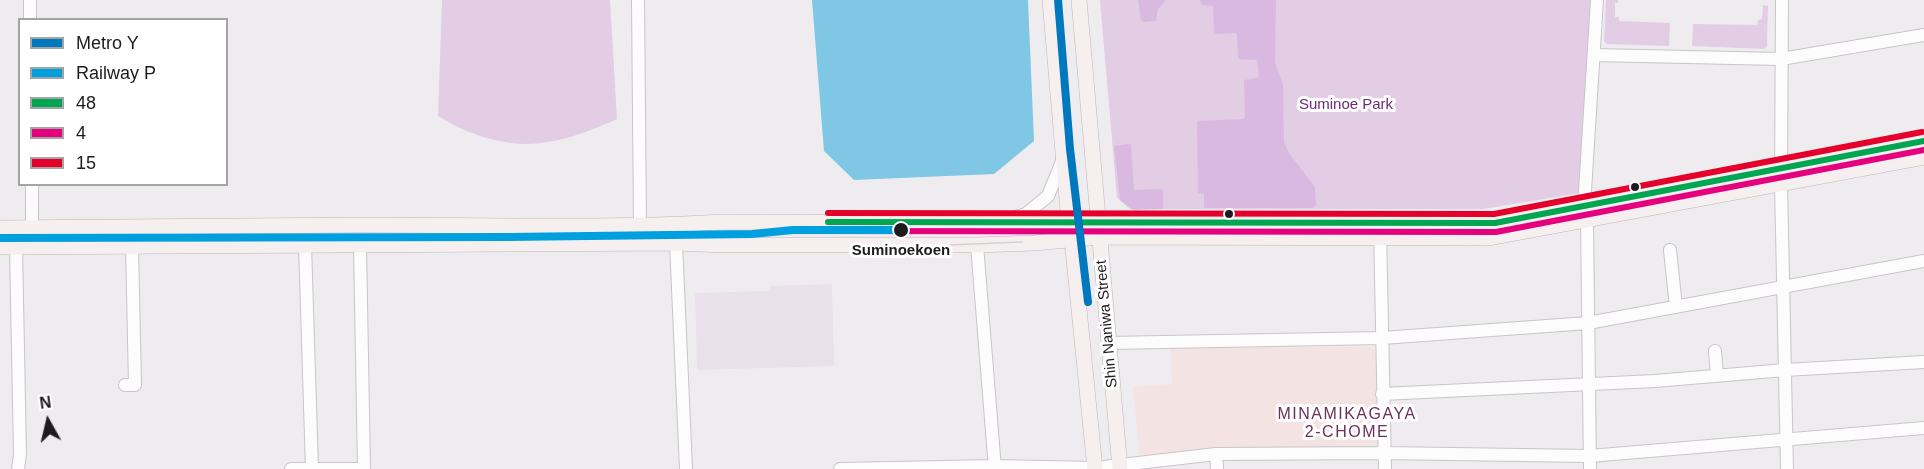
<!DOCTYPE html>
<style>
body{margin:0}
#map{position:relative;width:1924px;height:469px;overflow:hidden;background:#efecf0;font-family:Arial,sans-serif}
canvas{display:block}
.legend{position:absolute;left:18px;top:18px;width:210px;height:168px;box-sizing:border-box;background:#fff;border:2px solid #a5a4a5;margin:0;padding:8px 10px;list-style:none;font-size:18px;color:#1d1b1d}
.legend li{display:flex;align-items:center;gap:12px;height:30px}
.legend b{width:30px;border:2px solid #a5a4a5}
.north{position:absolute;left:18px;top:391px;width:60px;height:60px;-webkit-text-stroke:4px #fff;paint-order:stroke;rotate:352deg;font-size:16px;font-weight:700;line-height:24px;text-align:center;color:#1d1b1d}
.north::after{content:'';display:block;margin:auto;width:21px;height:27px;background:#1d1b1d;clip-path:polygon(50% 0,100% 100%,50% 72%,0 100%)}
</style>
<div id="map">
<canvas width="1924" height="469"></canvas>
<ul class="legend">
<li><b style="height:8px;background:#0078be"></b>Metro Y</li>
<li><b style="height:8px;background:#00a0de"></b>Railway P</li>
<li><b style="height:8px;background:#00a651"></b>48</li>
<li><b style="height:8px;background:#e5007d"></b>4</li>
<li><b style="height:8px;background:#e4002b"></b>15</li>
</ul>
<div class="north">N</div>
</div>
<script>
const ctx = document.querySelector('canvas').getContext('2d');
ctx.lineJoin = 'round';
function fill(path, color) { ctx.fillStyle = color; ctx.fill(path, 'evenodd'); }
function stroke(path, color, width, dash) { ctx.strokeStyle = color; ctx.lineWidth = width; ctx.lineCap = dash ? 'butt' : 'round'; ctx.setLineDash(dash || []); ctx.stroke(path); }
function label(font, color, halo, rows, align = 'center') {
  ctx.font = font + ' Arial,sans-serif'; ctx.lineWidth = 6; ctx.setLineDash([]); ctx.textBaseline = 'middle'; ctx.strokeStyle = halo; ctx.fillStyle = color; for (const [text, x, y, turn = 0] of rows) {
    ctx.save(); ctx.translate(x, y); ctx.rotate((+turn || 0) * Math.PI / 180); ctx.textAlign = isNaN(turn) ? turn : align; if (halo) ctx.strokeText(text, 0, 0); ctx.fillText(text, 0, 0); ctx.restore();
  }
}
fill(new Path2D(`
 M1372,347l4,5 2,91 -4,4 -160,3 -74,7 -7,-70 39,-3 -2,-36z`), '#f3e3e3');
fill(new Path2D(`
 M832,284l2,82 -137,4 -2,-77 75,-2v-5z`), '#eae0eb');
fill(new Path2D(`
 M442,0h168l7,119c-52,23 -90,35 -145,14 -12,-4 -23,-11 -34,-17z
 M1100,0h492l-11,193 -98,16h-353l-13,-11z
 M1606,0h12v3h-3v14h4v4l51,2 -1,23 -62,-2 -3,-3z
 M1763,5l5,1 -1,40 -3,3 -72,-3 1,-22 64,1 1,-5 4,-1z`), '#e2cde5');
fill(new Path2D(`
 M1138,0h27l-2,4 -5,5 -2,12 -12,1 -3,-2z
 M1200,0h76l-1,63 8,22 1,57 5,11 26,34 1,19 -3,2h-107l-2,-1v-13l-6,-1 -1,-71 2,-1 44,-2 2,-2 -1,-37 13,-2 2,-2 -2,-16 -19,-1 -1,-24 -2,-2 -19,1 -2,-2 -1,-26 -11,-1z
 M1129,144l2,1 3,44 1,1 26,-1 2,2v18l-30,1 -13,-10 -6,-54z`), '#dab9e0');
fill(new Path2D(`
 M812,0h216l6,141 -40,33 -140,6 -30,-29z`), '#80c7e5');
const minor = new Path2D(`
 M30,0v20
 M638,0l2,225
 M1782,0l-1,184 6,285
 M1594,55l187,4 143,-24
 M1584,207l13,-207
 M1007,220l19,-6 22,-18 15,-37
 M1587,220l3,249
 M1380,230l5,239
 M676,243l10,226
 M305,245l7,224
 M360,245l4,224
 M977,245l18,224
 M1670,250l6,57
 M1108,343l274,-5 206,-15 336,-62
 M1715,351l2,25
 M125,385h10l-3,-139
 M1382,394l273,-13 130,-11 139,-8
 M1216,454l1,15
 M18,469l2,-15 -4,-207 16,-19v-44
 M291,469h66
 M840,469l155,-3 100,2 121,-14 168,-1 205,3 335,-28`);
const major = new Path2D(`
 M1050,0l19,222 3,17 23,230
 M1079,0l41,469
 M0,228c121,0 243,-3 364,-3 120,0 240,4 360,-3l771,1 429,-82
 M0,247l676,-4 48,2h253l57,-2 66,-6 389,1 435,-81`);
stroke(minor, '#c7c5c8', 14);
stroke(major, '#bfb4b5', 16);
stroke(minor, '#fdfcfd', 12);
stroke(major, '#f5eff0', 15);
stroke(new Path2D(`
 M901,230h119
 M901,247l121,-5`), '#d4d3d4', 1.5);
stroke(new Path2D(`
 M828,222l667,1 429,-82`), '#00a651', 6);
stroke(new Path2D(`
 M828,231l668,1 428,-82`), '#e5007d', 6);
stroke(new Path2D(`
 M828,213l666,1 428,-82`), '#e4002b', 6);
stroke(new Path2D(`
 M0,238l508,-1 244,-3 41,-4h108`), '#00a0de', 8);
stroke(new Path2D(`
 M1058,0l12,149 18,153`), '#0078be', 8);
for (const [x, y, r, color] of [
 [1635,187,5,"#1d1b1d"],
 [1229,214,5,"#1d1b1d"],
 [901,230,8,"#1d1b1d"]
]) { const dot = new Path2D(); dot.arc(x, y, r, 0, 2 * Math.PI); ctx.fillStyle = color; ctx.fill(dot); stroke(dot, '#fff', 2); }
label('15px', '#6d2977', '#fff', [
 ["Suminoe Park",1346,105]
]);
label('bold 15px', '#1d1b1d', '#fff', [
 ["Suminoekoen",901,251]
]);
label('15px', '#1d1b1d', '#fff', [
 ["Shin Naniwa Street",1107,324,-95]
]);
ctx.letterSpacing = '1.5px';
label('16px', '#6b3059', '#fff', [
 ["MINAMIKAGAYA",1347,415],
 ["2-CHOME",1347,433]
]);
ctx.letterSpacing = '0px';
</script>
